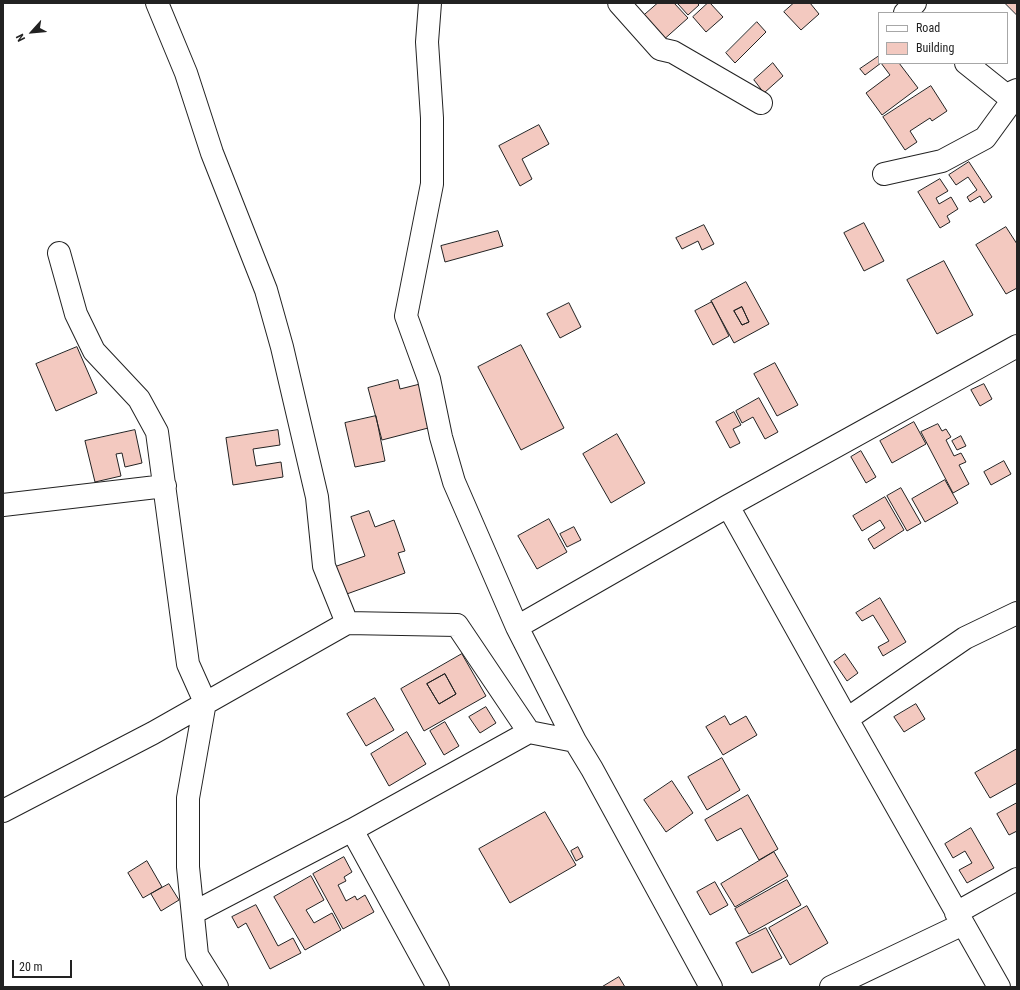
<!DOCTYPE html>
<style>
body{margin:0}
#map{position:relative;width:1020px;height:990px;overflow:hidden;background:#fff;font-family:"Roboto Condensed",sans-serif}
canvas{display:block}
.frame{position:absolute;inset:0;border:4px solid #222;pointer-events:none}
.legend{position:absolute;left:878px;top:12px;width:130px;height:52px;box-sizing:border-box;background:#fff;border:1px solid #a7a7a7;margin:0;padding:5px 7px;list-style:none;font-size:12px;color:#222}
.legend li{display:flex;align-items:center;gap:8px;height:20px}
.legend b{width:20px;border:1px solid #a7a7a7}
.north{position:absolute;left:12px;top:12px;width:40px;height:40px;-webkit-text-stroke:3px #fff;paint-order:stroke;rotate:243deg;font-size:11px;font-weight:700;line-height:16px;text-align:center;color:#222}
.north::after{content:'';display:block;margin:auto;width:14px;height:18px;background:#222;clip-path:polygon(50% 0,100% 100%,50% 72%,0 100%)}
.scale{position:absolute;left:12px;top:960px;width:60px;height:18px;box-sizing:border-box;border:2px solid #222;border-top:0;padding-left:5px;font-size:12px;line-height:14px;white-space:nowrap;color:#222;-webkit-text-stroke:3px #fff;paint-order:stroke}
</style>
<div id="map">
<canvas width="1020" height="990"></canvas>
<div class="frame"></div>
<ul class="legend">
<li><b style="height:5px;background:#fff"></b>Road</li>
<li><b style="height:11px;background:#f3c9c0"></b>Building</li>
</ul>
<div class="north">N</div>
<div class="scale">20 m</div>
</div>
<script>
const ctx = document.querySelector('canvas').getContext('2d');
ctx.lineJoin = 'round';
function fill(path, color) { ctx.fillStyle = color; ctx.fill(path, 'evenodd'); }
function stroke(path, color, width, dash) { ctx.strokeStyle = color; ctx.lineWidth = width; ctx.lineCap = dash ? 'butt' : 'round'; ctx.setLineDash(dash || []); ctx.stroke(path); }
const building = new Path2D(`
 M658,3h16l14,15 -27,24 -20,-24z
 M679,3h18l2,2 -11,10 -10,-11z
 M708,3h2l13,14 -17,15 -13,-15z
 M794,3h16l9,11 -18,16 -17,-18z
 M1005,3h12v12z
 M757,22l9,10 -31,31 -9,-10z
 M879,56v7h20l19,25 -36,27 -16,-22 24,-18 -9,-12 -16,12 -5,-6z
 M773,63l10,13 -19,17 -10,-13z
 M931,86l16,25 -15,10 -2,-3 -20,13 7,11 -12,8 -22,-33z
 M539,125l10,19 -27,15 10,20 -12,7 -21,-40z
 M969,162l23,35 -8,6 -4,-7 -10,6 -3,-5 10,-7 -9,-13 -12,8 -7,-10z
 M940,179l8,12 -12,7 3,6 12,-7 7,12 -11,7 3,6 -10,6 -22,-36z
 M864,223l20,38 -20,10 -20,-38z
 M704,225l10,19 -12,6 -4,-9 -16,8 -6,-11z
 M1006,227l11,17v44l-11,6 -30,-49z
 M498,231l5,15 -58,16 -4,-16z
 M944,261l29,54 -36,19 -30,-54z
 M746,282l23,42 -35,19 -23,-42zM742,307l7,15 -7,3 -8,-14z
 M712,302l17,34 -16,9 -18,-34z
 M569,303l12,24 -21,11 -13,-24z
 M742,307l7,15 -7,3 -8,-14z
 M521,345l43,83 -43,22 -43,-83z
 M77,347l20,46 -41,18 -20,-47z
 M775,363l23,42 -21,11 -23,-42z
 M398,380l2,9 20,-5 12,43 -50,13 -14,-52z
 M984,384l8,15 -12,7 -9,-16z
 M759,398l19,34 -13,7 -12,-22 -11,6 -6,-12z
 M734,412l7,13 -8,4 7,14 -10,5 -14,-26z
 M376,416l9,45 -30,6 -10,-44z
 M914,422l12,22 -34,19 -12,-22z
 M938,424l4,7 4,-2 5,8 -5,3 8,16 7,-3 5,9 -7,3 10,19 -16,9 -32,-61z
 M135,430l7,33 -17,4 -3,-14 -6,1 5,22 -26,6 -10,-41z
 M278,430l2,15 -27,4 3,17 25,-4 2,15 -50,8 -7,-47z
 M617,434l28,49 -34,20 -28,-49z
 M961,436l5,10 -9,4 -5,-9z
 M861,451l15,26 -10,6 -15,-26z
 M1004,461l7,13 -20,11 -7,-13z
 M945,480l13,23 -33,19 -13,-23z
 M901,488l20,35 -14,8 -20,-35z
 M885,497l19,33 -30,19 -6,-10 17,-11 -5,-8 -18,11 -9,-15z
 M369,511l6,16 19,-7 11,31 -7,2 7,20 -61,22 -10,-28 31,-11 -14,-39z
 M549,519l18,33 -30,17 -19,-33z
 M574,527l7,13 -14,7 -7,-13z
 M880,598l26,44 -23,14 -5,-9 11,-6 -16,-26 -11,6 -6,-8z
 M462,654l24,42 -62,35 -23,-42zM445,674l11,20 -17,10 -12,-20z
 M845,654l13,19 -11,8 -13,-19z
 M445,674l11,20 -17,10 -12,-20z
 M375,698l19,32 -28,16 -19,-32z
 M916,704l9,15 -21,13 -10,-15z
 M486,707l10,16 -16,10 -11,-16z
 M725,716l5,9 16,-9 11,19 -34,20 -17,-28z
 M445,722l14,24 -15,9 -14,-24z
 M407,732l19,32 -37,22 -18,-32z
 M1017,749v34l-27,15 -15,-25z
 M722,758l18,32 -33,20 -19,-33z
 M672,781l21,32 -27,19 -22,-32z
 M748,795l30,54 -19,11 -18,-32 -24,13 -12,-21z
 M1017,803v28l-8,4 -12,-21z
 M545,812l31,53 -66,38 -31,-54z
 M971,828l23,40 -27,15 -8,-13 13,-7 -7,-12 -12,7 -8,-14z
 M578,847l5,10 -7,4 -5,-10z
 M774,852l14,24 -53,31 -14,-23z
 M344,857l8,15 -8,5 2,4 -8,4 8,16 9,-5 2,4 8,-5 9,17 -31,17 -30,-55z
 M147,861l15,26 -19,11 -15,-25z
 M311,876l13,24 -18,10 8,13 18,-10 9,17 -36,20 -31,-53z
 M787,880l14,25 -52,29 -14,-25z
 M715,882l13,23 -18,10 -13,-23z
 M169,884l10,16 -18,11 -10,-17z
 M256,905l22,41 15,-8 8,15 -31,16 -24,-46 -8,5 -6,-11z
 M807,906l21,37 -38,22 -21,-37z
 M766,928l16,30 -30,15 -16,-30z
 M619,977l6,10h-23z`);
fill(building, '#f3c9c0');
stroke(building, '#222', 1);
const minor = new Path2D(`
 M157,3l29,70 26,80 54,137 16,57 35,150 7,69 23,57
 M430,3l-3,39 5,76v66l-26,132 23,63 12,58 13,45 63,145 58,114 17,28 119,218
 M619,3l41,46 13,3 88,51
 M905,13l10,-10
 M966,63l40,32 11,-5
 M884,174l58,-13 43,-23 32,-44
 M59,253l17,61 18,37 45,48 18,33 31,232 17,38 -17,96v69l9,88 20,32
 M3,505l162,-19
 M728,506l119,213 152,268
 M517,627l211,-121 289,-160
 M847,719l118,-81 52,-25
 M3,811l150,-78 194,-110 110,2 72,107 46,9
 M352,830l177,-98
 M193,913l159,-83 86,157
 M956,913l61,-34
 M831,987l128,-61`);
stroke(minor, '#222', 24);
stroke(minor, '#fff', 22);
</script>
